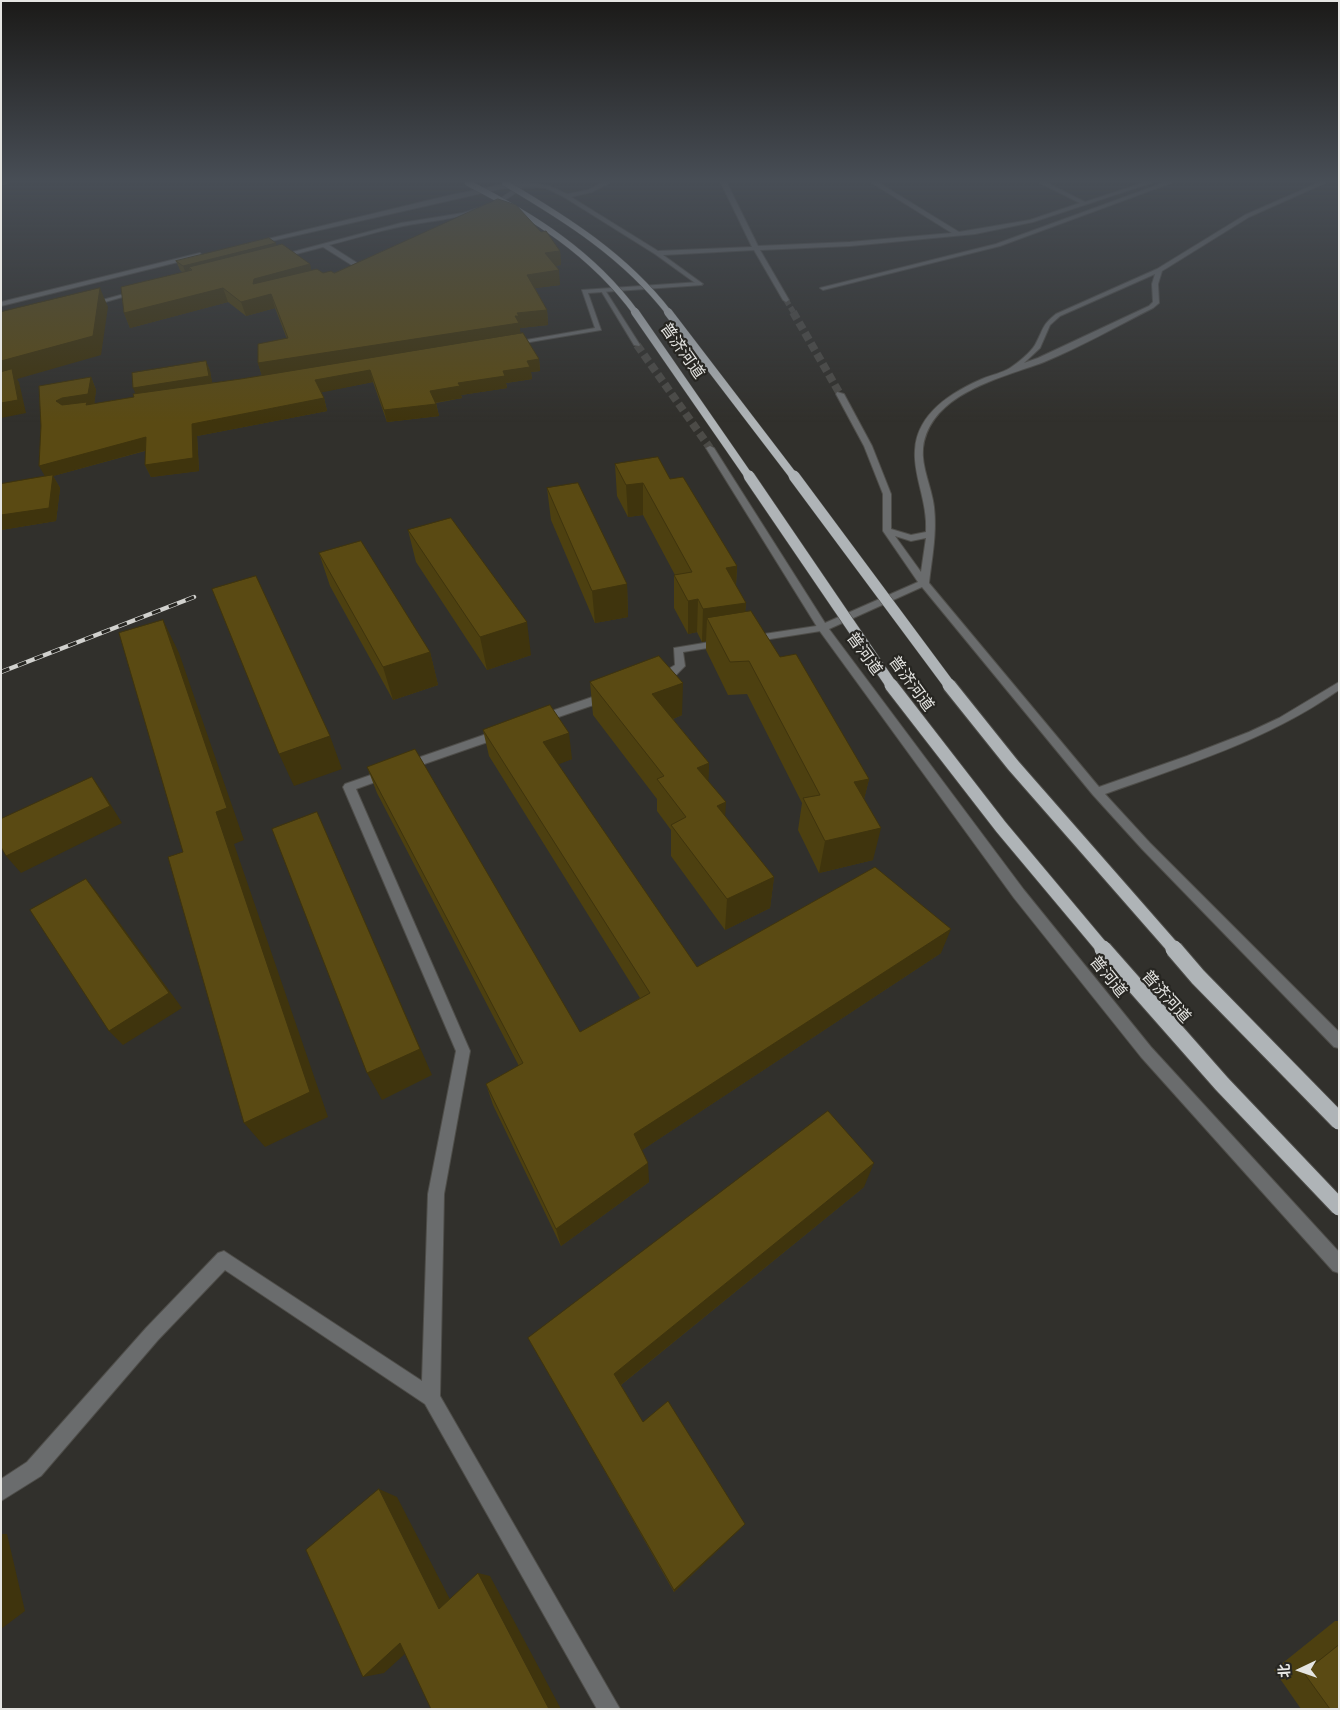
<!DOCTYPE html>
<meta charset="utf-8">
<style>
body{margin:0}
#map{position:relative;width:1340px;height:1710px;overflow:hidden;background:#31302c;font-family:Karla,"Noto Sans SC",sans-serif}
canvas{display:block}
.frame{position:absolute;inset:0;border:2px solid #e5e5e2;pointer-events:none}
.north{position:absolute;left:1275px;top:1645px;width:50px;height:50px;-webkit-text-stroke:4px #272622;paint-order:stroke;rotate:267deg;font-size:14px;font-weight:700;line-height:20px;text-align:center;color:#e5e5e2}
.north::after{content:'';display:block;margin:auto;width:18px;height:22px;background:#e5e5e2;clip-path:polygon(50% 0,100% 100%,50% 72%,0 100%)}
</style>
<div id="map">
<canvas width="1340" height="1710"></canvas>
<div class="frame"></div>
<div class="north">北</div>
</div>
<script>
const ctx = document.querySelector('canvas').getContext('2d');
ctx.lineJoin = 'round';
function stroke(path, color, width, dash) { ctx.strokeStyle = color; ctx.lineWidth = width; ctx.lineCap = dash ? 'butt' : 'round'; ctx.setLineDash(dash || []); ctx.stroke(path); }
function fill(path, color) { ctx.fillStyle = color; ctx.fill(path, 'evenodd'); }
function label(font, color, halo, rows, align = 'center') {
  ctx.font = font + ' Karla,"Noto Sans SC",sans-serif'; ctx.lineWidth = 4.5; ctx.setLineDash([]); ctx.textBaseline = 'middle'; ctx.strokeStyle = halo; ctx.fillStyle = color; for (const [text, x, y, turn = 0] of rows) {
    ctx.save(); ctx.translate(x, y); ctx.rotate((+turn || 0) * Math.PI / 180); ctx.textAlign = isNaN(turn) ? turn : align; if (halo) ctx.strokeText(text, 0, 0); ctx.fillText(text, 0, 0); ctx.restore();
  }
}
stroke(new Path2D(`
 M786,300l8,13`), '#4c4b47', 5.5, [5.5, 3]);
stroke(new Path2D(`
 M793,312l47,82
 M637,345l73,103`), '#4c4b47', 8, [8, 4]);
const service = new Path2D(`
 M514,183h6l4,3c-34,31 -78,32 -121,40 -25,5 -50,13 -74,19l36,23v2l-11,2v-2l4,-1 -35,-22 -46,12 -3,-2 127,-34 62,-10 31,-10 24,-17z
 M1163,183h8l-171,63 -177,44 -3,-2 176,-44z
 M700,282l2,3 -114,8 13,37 -89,15 -3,-2 86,-15 -13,-38z
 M135,291l5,1 -49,14 -3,-2z
 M823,625l4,1v4l-76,12 -5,-3 5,-3z
 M722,640l4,1v4l-43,7 2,14 -9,9 -17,6 -5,-3 21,-13 -1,-17z
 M607,692l4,1 1,3 -1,3 -70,24 -6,-4 2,-3z
 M501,729l4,1 2,3 -2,3 -98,34 -6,-4 2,-3z
 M388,769l6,4 -2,3 -36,13 114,262 -26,143 -4,202 180,313h-23l-172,-305 -200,-134 -67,70 -117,136 -40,25v-22l26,-17 119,-134 72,-75 6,-2 198,130 6,-187 28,-143 -113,-264 2,-3z`);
const minor = new Path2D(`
 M528,183l21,3 18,8 21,-4 14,-7h7l-17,9 -21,5 87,54 94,-4 -31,-64h6l31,63 92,-4 102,-9 -80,-50h7l80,49 71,-12 50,-17 -40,-20h7l38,19 58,-19h8l-118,39 -58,12 -125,12 -90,4 29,50 -3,2 -3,-2 -29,-50 -91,5 40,29 -5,1 -43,-31 -91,-57 -18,-9 -18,-1 -28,2 -246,56 -3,-2 200,-48 49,-10z
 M1318,183h7l-76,34 -87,54 -4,13 1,19 -6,5c-36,18 -72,39 -109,54 -42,16 -114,31 -121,86 -2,19 9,40 11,59 3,26 -2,50 -5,76l170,204 88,-31 62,-24 30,-14 60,-36v8c-71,50 -153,75 -234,104l45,49 189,189v16l-5,-1 -192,-198 -49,-54 -171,-208 -93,42 195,261 127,157 188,205v21l-6,-2 -192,-214 -127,-159 -195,-268 -113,-182 4,-2 4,2 111,175 93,-41 -35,-51v-37l-19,-48 -28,-52 1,-2 7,2 28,52 19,48v35l20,6 15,-3c2,-30 -13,-56 -11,-82 2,-37 37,-58 67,-71 9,-4 20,-6 28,-11 8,-5 21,-16 25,-23 9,-16 6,-19 21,-31l101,-45 88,-54zM1155,274l-3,10 1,18 -4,4 -111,52 -14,5 16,-15 10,-23 10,-9zM895,536l16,5 15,-3 -5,34z
 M200,253l2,3 -201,50v-4z
 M600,289l5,1 35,55 -1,1 -5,-1z`);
stroke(service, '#4e4d49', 2);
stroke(minor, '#4e4d49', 2);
fill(service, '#6a6c6d');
fill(minor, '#6a6c6d');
const railFar1 = new Path2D(`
 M1,184l5,-1`);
const rail = new Path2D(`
 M1,672l193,-75`);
stroke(railFar1, '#d1d1ce', 2.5);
stroke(rail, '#d1d1ce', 4.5);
stroke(railFar1, '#272622', 2, [5]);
stroke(rail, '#272622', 3, [9]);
const trunkBridgeFar4 = new Path2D(`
 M468,183c65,33 124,70 168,130
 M505,183c61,36 120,73 164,130`);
const trunkBridgeFar3 = new Path2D(`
 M635,312l115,166
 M668,312l127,166`);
const trunkBridgeFar2 = new Path2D(`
 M749,476l143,210
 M794,476l156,210`);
const trunkBridgeFar1 = new Path2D(`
 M891,685l110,142 103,123
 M949,685l64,80 162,185`);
const trunkBridge = new Path2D(`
 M1103,949l119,135 117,123
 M1174,949l24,28 141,144`);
stroke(trunkBridgeFar4, '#4e4d49', 7, []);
stroke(trunkBridgeFar3, '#4e4d49', 9, []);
stroke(trunkBridgeFar2, '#4e4d49', 12, []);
stroke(trunkBridgeFar1, '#4e4d49', 15, []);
stroke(trunkBridge, '#4e4d49', 19, []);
stroke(trunkBridgeFar4, '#afb4b7', 6);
stroke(trunkBridgeFar3, '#afb4b7', 8);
stroke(trunkBridgeFar2, '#afb4b7', 11);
stroke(trunkBridgeFar1, '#afb4b7', 13);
stroke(trunkBridge, '#afb4b7', 17);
fill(new Path2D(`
 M276,246l34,18 1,6 12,3h11l226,-22 1,14 -6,1 5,19 -25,3 12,22 1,15 -28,3v5l19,26 1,12 -9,1 1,7 -26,4 1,5 -46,7 1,3 -26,5 3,13 -52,6 -14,-40 -52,10 3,6 3,13 -130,25 2,35 -48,6 -6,-12v-14l-92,25 7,12 -4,33 -55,9v-46l44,-8 46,-99 5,13 -2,14 40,-7 2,-3 70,-33 4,10 2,12 50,-7 -4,-13 29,-24 -12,-31 -29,8 -18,-14 -98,26 -6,-15 58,-41 -2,-2 -4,-9z
 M615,464l55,15 67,87 -1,20 10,17 -1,9 35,45 89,122 -5,20 9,61 -54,13 -21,-43 4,-27 -55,-109 -19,1 -22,-45v-9l-4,1 -5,-10 -9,2 -14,-26v-33h1l-32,-60 -15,2 -11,-21z
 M547,488l80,96 1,33 -33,6 -44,-103z
 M408,530l123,125 -44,15 -71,-108z
 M319,553l111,99 8,33 -45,15 -63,-114z
 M590,682l92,33 -9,4 36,44 -1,18 17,36 49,60 -4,31 -45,22 -54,-74v-26l-14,-19v-12l-64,-84z
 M483,730l89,29 -14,5 139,203 244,-14 -299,197 7,32 -88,64 -68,-141 -7,-21 33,-18 -142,-273 -10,-26 213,265 60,-34 -151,-242z
 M864,1187l-243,198 22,37 97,107 -66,63 -137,-239 -9,-15z
 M1335,1621h4v88h-38l-27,-39z`), '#4d4010');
fill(new Path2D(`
 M276,243l2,10 -86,17 -3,-3 2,8 -4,1 -4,-10z
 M560,251l1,14 -15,2 -1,-14z
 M310,264l3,14 -42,16 4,14 -29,8 -5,-14 12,-18 1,-5z
 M559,270l1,15 -31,4 -2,-14z
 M100,288l8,19 -7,48 -84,24 2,3 7,31 -25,5v-57z
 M223,288l5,14 -98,26 -6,-15z
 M547,310l1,15 -28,3 1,10 -258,41 -5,-16 257,-47 2,-3z
 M539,359l1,12 -9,1 1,7 -26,4 1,5 -46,7 1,3 -29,5 -3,-12 28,-8 45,-12 24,-10z
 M206,361l4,10 3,16 -75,12 -5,-11z
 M370,370l3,12 -54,11 -4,-13z
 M91,377l5,13 -2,16 -26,4 -12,-9z
 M324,398l3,13 -130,25 2,35 -48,6 -6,-12 47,-41z
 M436,404l3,12 -52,6 -3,-12z
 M146,437l5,12 -98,27 7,12 -4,33 -55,9v-15l45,-37 -7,-12z
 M643,483v32l-15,2 -2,-32z
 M737,566l-2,33 -9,-31z
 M627,584l1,33 -33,6 -3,-32z
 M698,599l-1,33 -9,2v-33z
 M746,603l-3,32 -36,-17 -1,23 -4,1 1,-33z
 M163,620l16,33 65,187 -10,4 94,273 -63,30 -21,-24 -28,-311z
 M527,622l4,33 -44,15 -7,-33z
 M430,652l8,33 -45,15 -10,-33z
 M683,683l-1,32 -29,12 -1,-33z
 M569,733l3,26 -25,10 -4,-27z
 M330,736l12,33 -48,17 -15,-32z
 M709,763l-1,32 -11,-27z
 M92,777l12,17 18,29 -101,50 -15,-17z
 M869,779l-8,32 -7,-29z
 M726,802l-2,32 -7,-28z
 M881,828l-8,32 -54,13 6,-32z
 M331,844l101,231 -50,25 -15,-27z
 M774,877l-4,31 -45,22 2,-31z
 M86,879l13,16 83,113 -59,37 -14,-14z
 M951,929l-10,24 -305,201 -2,-20z
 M648,1163l1,19 -88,64 -5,-17z
 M874,1163l-10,24 -247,201 -3,-14z
 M379,1489l18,8 58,112h-16z
 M745,1524l-5,5 -66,63v-2z
 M1,1534h6l18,77 -24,18z
 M478,1573l12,3 71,133h-12z
 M419,1641l-35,32 -21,4 37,-34z`), '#3f340d');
const building = new Path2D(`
 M498,199l18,6 25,27 5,-1 14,20 -15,2 14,17 -32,5 20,35 -30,3 2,3h-4l4,7 -261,40v-19l30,-6 -17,-44 -30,8 -18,-14 -99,25 -3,-26 71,-17 -3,-3 93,-23 28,20 -56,15 -1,5 64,-15 6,4 8,-2 3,2z
 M269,238l7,5 -93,23 -7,-5z
 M100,288l-7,48 -92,25v-49z
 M523,333l16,26 -12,2 3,6 -27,4 2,5 -47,7 2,3 -30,5 6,13 -52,6 -14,-40 -55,10 9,18 -132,26 1,34 -48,7 1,-28 -107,29 2,-40 -2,-40 52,-9 -3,17 -26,4 -6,3 6,4 25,-3 -1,3 48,-8 -1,-3 108,-15z
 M206,361l3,15 -76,12 -1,-15z
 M12,369l6,31 -17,3v-31z
 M658,457l12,22 13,-2 54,89 -11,2 20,35 -43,6 -5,-10 -10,2 -14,-26 18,-3 -49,-89 -17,2 -11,-21z
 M53,475l-4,33 -48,7v-31z
 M578,483l49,101 -35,7 -45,-103z
 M451,518l76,104 -47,15 -72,-107z
 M361,541l69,111 -47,15 -64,-114z
 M256,576l74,160 -51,18 -67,-165z
 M751,611l29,46 16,-3 73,125 -15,3 27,46 -56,13 -22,-43 17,-3 -71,-134 -19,1 -23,-44z
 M163,620l64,188 -11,4 94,280 -66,31 -76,-266 15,-5 -64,-219z
 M659,656l24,27 -31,11 57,69 -12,5 29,34 -9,4 57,71 -47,22 -56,-74 15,-8 -29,-38 7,-3 -74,-94z
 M550,705l19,28 -26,9 154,225 178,-100 76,62 -317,205 14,29 -92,66 -70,-145 37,-21 -156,-296 48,-18 165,283 70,-39 -167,-263z
 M92,777l18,29 -104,50 -5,-9v-28z
 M317,812l103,237 -53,24 -95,-244z
 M86,879l83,114 -60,38 -79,-121z
 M828,1111l46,52 -260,211 29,48 25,-21 77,123 -71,66 -146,-252z
 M379,1489l60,120 39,-36 71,136h-118l-31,-66 -37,34 -57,-127z
 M1339,1645v64h-9l-26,-36z`);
fill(building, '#5a4a13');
stroke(building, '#3f340d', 1);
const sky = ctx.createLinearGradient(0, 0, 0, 422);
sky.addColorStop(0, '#1b1a18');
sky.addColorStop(0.43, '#484e56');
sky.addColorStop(1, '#484e5600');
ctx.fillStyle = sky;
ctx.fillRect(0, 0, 1340, 422);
label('16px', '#e5e5e2', '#272622', [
 ["普济河道",682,351,55],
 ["普河道",864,654,54],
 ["普济河道",911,684,54],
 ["普河道",1108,977,51],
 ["普济河道",1166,997,48]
]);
</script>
